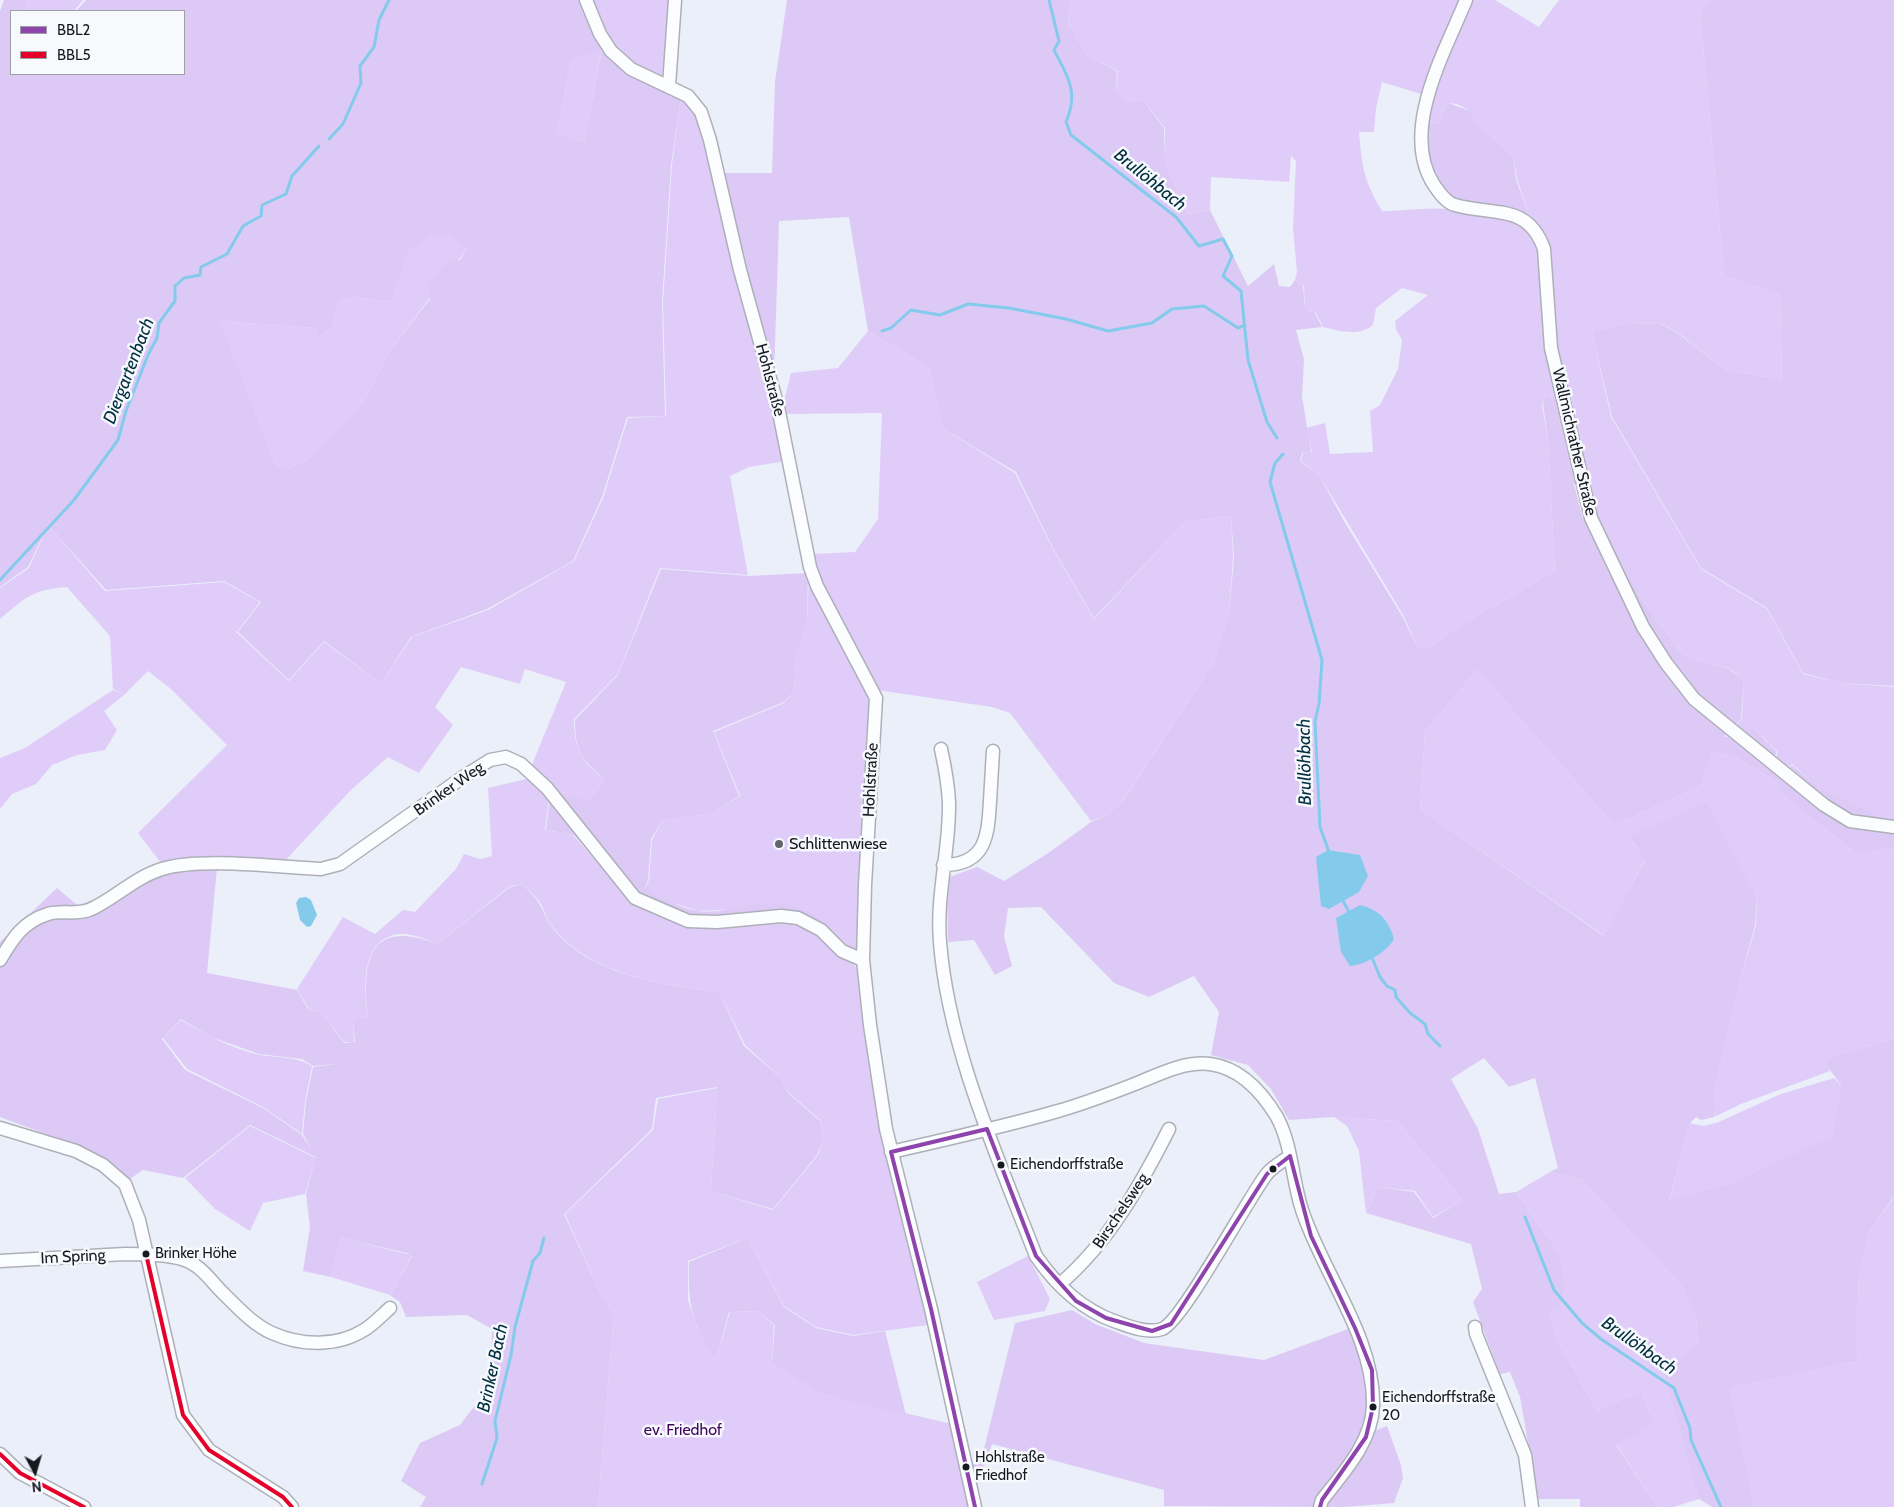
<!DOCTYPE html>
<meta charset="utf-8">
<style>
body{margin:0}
#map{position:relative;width:1894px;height:1507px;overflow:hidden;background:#eaeff9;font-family:Cabin,sans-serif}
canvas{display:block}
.legend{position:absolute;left:10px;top:10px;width:175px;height:65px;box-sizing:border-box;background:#f7f9fd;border:1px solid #9d9fa5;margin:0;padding:6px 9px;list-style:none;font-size:15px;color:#161920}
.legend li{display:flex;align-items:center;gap:10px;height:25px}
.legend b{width:25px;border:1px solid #9d9fa5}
.north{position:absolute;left:10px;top:1447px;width:50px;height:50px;-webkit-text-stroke:4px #f7f9fd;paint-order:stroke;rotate:174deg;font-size:14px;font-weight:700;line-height:20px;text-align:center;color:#161920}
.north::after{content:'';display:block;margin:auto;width:18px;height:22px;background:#161920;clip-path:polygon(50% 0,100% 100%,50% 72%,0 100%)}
</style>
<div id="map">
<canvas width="1894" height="1507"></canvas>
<ul class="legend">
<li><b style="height:6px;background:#8e44ad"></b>BBL2</li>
<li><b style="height:6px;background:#e4002b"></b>BBL5</li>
</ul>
<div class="north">N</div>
</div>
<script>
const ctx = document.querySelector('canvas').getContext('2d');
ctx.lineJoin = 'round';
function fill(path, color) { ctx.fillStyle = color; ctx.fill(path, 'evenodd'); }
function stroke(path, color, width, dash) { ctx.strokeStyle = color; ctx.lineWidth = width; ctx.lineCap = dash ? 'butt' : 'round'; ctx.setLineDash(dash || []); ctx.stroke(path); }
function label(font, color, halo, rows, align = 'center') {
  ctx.font = font + ' Cabin,sans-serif'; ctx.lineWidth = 5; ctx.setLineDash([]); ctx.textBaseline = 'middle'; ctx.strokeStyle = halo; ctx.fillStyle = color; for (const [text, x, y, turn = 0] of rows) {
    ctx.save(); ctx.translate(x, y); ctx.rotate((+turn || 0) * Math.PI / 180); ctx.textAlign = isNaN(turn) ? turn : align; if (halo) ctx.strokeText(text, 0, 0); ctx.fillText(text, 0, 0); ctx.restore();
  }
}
fill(new Path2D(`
 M27,0h56l-9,11h-49z
 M589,0h82l-5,82 -34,-16 -18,-17z
 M1071,0h392l-39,95 -42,-13 -6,26 -2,24h-15c3,35 5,49 23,79 21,0 45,-4 66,-2 18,2 64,13 79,2l-10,-33 -4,-22 -37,-33 -6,-12 -13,-7 -9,-1 -11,21 -11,-5 4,-22 41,-97h24l44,27 20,-27h149l-8,14 24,262 56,19 2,85 -58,-11 -47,-37 -15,-8 -38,-1 -32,9 19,85 90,152 66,40 36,65 39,9 52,4v136l-18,-6 -60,-32 -24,-21 -4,3 -12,-10 2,-5 -26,-25 -7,7 -8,-9 5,-7 2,-38 -14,-11 -36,-10 -14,-7 -42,-59 -8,-16h-6l-21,-43 3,-4 -7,-6 -12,-45 4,-2 -10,-39 -14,-7 -8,-30 -14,-6 -3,9 6,38 7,129 -98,56 -28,21h-11l-15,-33 -84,-140 -18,-14 2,-8 9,-1 -6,-24 19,-5 5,31 43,-2 -3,-41 10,-6 18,-36 4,-29 -6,-11 -1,-8 33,-26 -26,-7 -26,20 -3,17c-14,12 -33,6 -50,2l-7,-14 -11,-5 -1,-22 -9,-6 2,-8 -4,-44 3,-67 -5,-5 -2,26 -78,-5 -1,33 -22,4 -23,-52v-34l-22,-28 -18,2 -9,-13 2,-18 -31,-16 -19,-32z
 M602,48l-18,94 -27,-9 14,-72z
 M681,96l22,30 20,100 52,183 11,52 -37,6 -19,9 18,99 -88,-7 -42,106 -44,45c0,30 7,42 30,60l-14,21 -30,-4 -29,-29 35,-85 -41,-13 -5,15 -59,-17 -26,40 18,18 -34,48 -31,-16 -37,33 -69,74 -121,-1 -23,-30 89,-88 -56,-56 56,-66 -56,66 -23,-18 -23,23 -12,-5 -3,-53 -43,-49c-36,3 -41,10 -67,32v-31l29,-20 19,-43 57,66 119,-9 36,20 -23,30 -3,-2 55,51 35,-39 57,41 31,-46 76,-27 86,-49 29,-63 25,-80 38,-2 -3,-114 9,-138z
 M432,235h16l19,14 -76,100 -28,53 -57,59 -19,8 -11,-4 -58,-144 96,7 5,9 13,-9 6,-25 13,-6 40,5 18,-52z
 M868,331l61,36 13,61 73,45 38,76 41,70 91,-97 46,-6 2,41 -4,57 -16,49 -91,139 -16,14 -15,5 -81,-108 -18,-6 -115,-17c-11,20 -10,47 -12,70 -5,62 -6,124 -7,187l-3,3 -85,-47 -31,6 -41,2 -27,-9 -26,-13 4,-9 3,-40 10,-19 51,-8 27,-17 -26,-64 70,-29 10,-11 2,-37 11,-33 2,-49 4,-19 42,-2 23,-33 4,-106 -98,1 -1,-8 8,-33 47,-5z
 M1477,670l137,155 87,-39 12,-35 24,7 39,23 10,17 71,56 37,-6v191l-59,16 -11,7 6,9 -89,33 -27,13 2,-13 -3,-7 28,-120 15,-52 1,-27 -31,-56 -20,-41 -77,37 16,21 -40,77 -185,-127 5,-77z
 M113,690l12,4 -21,17 13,19 -12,20 -28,5 -25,10 -16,19 -24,10 -12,15v-51l25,-10z
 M531,778l18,20 -4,32 28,5 59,67 55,22 109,-4 21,12 37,32 4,8 6,62 16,95 48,196 -75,10 -37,-8 -32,-21 -37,-68 -59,23v39l9,27 19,33 14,-48 28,-1 16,14 -2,36 47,32 137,32 19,82h-377l16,-193 -12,-17 -37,-83 88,-84 5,-31 59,-11 -6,103 62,19 45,-55 6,-16 -4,-19 -32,-28 -6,-13 -37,-34 -26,-53c-57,-7 -130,-17 -168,-67 -5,-6 -6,-14 -10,-21 -5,-7 -12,-14 -18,-20l-13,2 -73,58c-11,-5 -25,-11 -38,-10 -39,5 -35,54 -31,82l-15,5 1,21h-10l-23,-30 -12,-3 -12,-20 46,-72 32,17 28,-24 12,2 41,-43 8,-15 16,5 12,-3 -4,-68z
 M181,1020c24,14 51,29 79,35 18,3 36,1 52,11l-7,35 -3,33 -39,-27 -76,-38 -24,-31z
 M1834,1078l7,7 -7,51 -104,47 -61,19 21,-79 13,3 13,-3 65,-29z
 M1334,1117l63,4 66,79 -30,17 -18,-26 -37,-4 -12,26 -7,-62 -12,-25z
 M250,1126l66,32 -11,36 -42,9 -13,28 -35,-22 -30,-31z
 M1550,1172l32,8 99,105 15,33 2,27 -10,108 11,46 -26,8h-16l-41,-63 39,-20 -14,-33 -44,20 -42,-76 -5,-24 11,-9 -2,-49 -43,-61z
 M1894,1197v310h-139l-27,-119 130,-27 -1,-34 2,-52 10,-43z
 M341,1238l71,17 -22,40 -59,-18z
 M1028,1256l22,43 -5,12 -51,9 -17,-38z`), '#e0ccf9');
fill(new Path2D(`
 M4,0h23l-2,11h-14v63h173v-63h-108l10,-11h497l19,48 26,23 53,26 -10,68 -9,137 3,114 -38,1 -25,80 -29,64 -86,48 -76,28 -30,46 -57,-42 -35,39 -51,-48 23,-30 -37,-21 -118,9 -58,-65 -20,42 -28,20v-576zM602,49l-18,93 -27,-9 14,-72zM432,235h16l19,14 -7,11 -12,1 -20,24 2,14 -39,50 -28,53 -57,59 -19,8 -11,-4 -57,-144 95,7 5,9 13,-9 6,-25 13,-6 40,5 18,-51z
 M787,0h284l-3,23 19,32 30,16 -1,18 9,13 18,-2 21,28 1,34 23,52 22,-4 38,76 26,-22 5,22 11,1 5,-7 8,6 2,22 10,5 7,14 -26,3 8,29 -2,37 9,56 -9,1 -2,8 19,14 25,46 58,95 16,32h11l28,-21 98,-56 -7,-129 -5,-39 2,-8 14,6 7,31 15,6 10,39 -17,7 9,35 15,5 8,6 -12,10 17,38 19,-1 8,16 42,59 14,7 35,10 15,11 -3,39 -17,18 21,-3 7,-7 25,25 -9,15 12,9 12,-11 24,20 75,38 3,9v16l-37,6 -71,-56 -10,-17 -39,-23 -24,-7 -12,35 -87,39 -137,-155 -52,62 -5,77 184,127 41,-76 -16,-23 77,-36 51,97 -2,27 -14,52 -28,120 3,7 -2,13 -13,3 -5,-3 -6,6 -21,78 61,-18 103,-47 8,-51 -17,-23 11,-7 59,-16v157l-25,36 -10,43 -2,52 1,34 -129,27 26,119h-43l-13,-8 -35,-127 34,-27 -2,-27 -15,-33 -99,-105 -32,-8 8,-4 -23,-90 -26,9 -25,-29 -33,21 27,50 21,65 17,-2 43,61 5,38 -2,11 -12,9 5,24 42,76 44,-20 14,33 -39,21 41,62h-77v-8h-42l-18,-102 -10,-25 -10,2 -27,-72 9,-13 -11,-45 -105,-31 12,-26 36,5 19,26 30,-18 -66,-79 -64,-4 -44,3 -18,-31 -23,-24 -37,-10 8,-43 -25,-36 -45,21 -35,-14 -73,-76 -33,1 -4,28 8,30 -17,9 -21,-35 -26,2 -1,-64 30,-11 27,14 43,-27 44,-32 15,-6 17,-15 90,-138 16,-49 5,-56 -3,-42 -46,6 -91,96 -41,-70 -37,-76 -74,-44 -13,-61 -61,-36 -19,-114 -70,4 -5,155 -52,-203h50l3,-91z
 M1708,0h186v686l-52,-3 -39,-10 -36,-65 -66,-40 -89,-151 -20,-85 32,-9 37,1 15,8 48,37 58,11 -2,-85 -56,-19 -24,-262z
 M1448,103l22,8 6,12 37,33 3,23 11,32 -6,4 -68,-13 -10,-10 -15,-36 -2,-36 11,4z
 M661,569l88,7 59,-3 -1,49 -11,34 -2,36 -10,10 -71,29 26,65 -26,17 -51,8 -11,18 -3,41 -3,8c17,9 34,20 53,23 25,3 49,-8 73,-8 15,0 30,6 44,11l7,12 -24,-10 -108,2 -52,-21 -27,-33 -10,1 -27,-30 -28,-5 4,-32 16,-2 24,4 14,-21c-23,-21 -29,-27 -29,-59l43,-45z
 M160,864l57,4 -10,105 90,17 11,19 13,3 23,31 11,-1 -2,-21 15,-5c-7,-57 2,-98 69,-72l73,-57 13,-3c6,7 13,14 17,21 4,6 6,15 11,21 37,49 111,59 168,66l25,54 38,33 6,14 32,28 4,18 -7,16 -44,54 -62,-18 6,-104 -61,11 -4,31 -88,85 38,83 12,17 -16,193h-178l6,-10 -25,-16 19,-38 40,-18 30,-39 2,-57 -25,-14 -61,2 -6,-15 -10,-7 22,-39 -5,-3 -66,-15 -10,39 -28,-6 7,-44 -4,-33 10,-37 -66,-32 -67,53 -40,-8 -13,9 -23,-18 -26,-14 -81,-30v-175l57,-54 20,17 21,-6 30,-20zM181,1019l30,18 48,17 43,5 11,7 22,-2 -22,3 -7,34 -3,33 8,15 -9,-14 -39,-27 -78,-38 -23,-31z
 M747,1238l37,69 32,21 37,8 32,-5 21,84 -87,-22 -47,-31 3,-37 -17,-14 -29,1 -13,48c-25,-38 -28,-54 -27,-98z
 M1072,1310l23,14 49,19 120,17 84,-31 18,42 1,38 -9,29 29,-12 14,39 2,13 -9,25 -50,4 -180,-1v-16l-172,-46 -15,42 -6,5 -5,-24 15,-6 34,-138z`), '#ddc9f6');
fill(new Path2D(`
 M1328,850l32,5 8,21 -9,16 -30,17 -8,-3 -5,-49z
 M306,897l5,3 6,15 -6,11 -4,1 -7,-7 -4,-17 3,-5z
 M1360,905c19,5 29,15 34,34 -7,13 -29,26 -44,27l-9,-14 -5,-34z`), '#84cbeb');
stroke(new Path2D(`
 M1049,0l10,41 -5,9c14,27 25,42 12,72l5,13 105,82 23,29 24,-7 9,17 -9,20 18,15 7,69 19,62 10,16
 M329,139l14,-15 18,-41 -1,-17 14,-19 5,-27 10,-20
 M882,331l9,-3 20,-18 29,5 28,-11 41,4 57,11 42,12 44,-8 20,-14 32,-3 34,22 7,-3
 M1283,454l-8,9 -5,19 52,178 -3,44 -4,17 5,106 9,25
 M0,580l74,-80 44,-60 8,-29 22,-56 9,-17 2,-15 16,-22v-15l9,-8 16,-3 1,-8 26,-13 16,-28 18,-10 1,-11 24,-11 6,-18 27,-30
 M1342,899l8,15
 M1371,955l9,22 7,9 8,4 1,7 14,16 15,11 3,10 12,12
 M1525,1217l29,73 28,33 19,16 73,49 16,40 1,12 30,67
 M482,1484l15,-46 -2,-17 16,-66 4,-28 18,-66 7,-8 4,-15`), '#84cbeb', 3);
const minor = new Path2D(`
 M586,0l14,34 11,17 20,18 57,27 13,16 9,28 30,130 38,137 32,160 7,19 59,112 -11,187 -2,75 7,65 16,104 45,180 44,198
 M1466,0c-21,52 -67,131 -32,185 5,7 12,18 21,20 39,11 73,-2 89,44l7,99 40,170 52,109 23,36 28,36 130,106 26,16 44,6
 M669,86l6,-86
 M941,749c4,18 7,35 8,53 1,47 -13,92 -9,140 8,105 58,216 96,314 20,29 45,53 78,65 14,5 33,13 48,8 20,-7 85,-129 104,-154 6,-8 16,-13 24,-19
 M943,865c43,0 45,-29 47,-64 1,-17 2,-33 3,-50
 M0,960c12,-20 22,-38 48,-46 13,-4 27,1 41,-4 24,-10 44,-32 73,-41 37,-12 118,-2 159,0l19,-5 123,-87 27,-17 16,-3 15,7 26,24 88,110 53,23 29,1 64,-6 17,2 23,12 21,21 21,9
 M0,1128l76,23 27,14 22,19 14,36 44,195 26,35 74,47 9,10
 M891,1152c56,-13 112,-25 167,-41 25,-7 48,-16 72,-25 26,-10 52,-25 80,-22 30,4 52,28 67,53 15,28 15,62 25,93 21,64 73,128 71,196 -1,36 -30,67 -51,94l-2,7
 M0,1261l125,-7c18,0 40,0 57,5 20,6 29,23 43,36 14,14 29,30 47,38 29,13 65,14 92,-3 9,-5 18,-15 26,-22
 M1060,1284c49,-42 80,-98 109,-155
 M1475,1327l1,7 49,121 7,52
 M0,1454l20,19 64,34`);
stroke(minor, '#adb0b8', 15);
stroke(minor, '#fcfdfe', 12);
stroke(new Path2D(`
 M987,1129l49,127 40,45 30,17 46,13 19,-7 96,-150 23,-18
 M891,1152l40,157 44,198
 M891,1152l96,-23
 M1290,1156l21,80 44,92 17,42 1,37 -7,30 -44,63 -2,7`), '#8e44ad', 4);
stroke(new Path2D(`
 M146,1254l37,161 26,35 74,47 9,10
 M0,1454l20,19 64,34`), '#e4002b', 4);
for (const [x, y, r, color] of [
 [779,844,5,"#60646c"],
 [1001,1165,4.5,"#161920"],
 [1273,1169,4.5,"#161920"],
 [146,1254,4.5,"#161920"],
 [1373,1407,4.5,"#161920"],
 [966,1467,4.5,"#161920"]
]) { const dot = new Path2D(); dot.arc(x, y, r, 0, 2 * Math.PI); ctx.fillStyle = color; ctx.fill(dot); stroke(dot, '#f7f9fd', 2); }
label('15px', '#161920', '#f7f9fd', [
 ["Eichendorffstraße",1010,1165],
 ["Brinker Höhe",155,1254],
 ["Eichendorffstraße",1382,1398],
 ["20",1382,1416],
 ["Hohlstraße",975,1458],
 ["Friedhof",975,1476]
], 'left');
label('16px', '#161920', '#f7f9fd', [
 ["Hohlstraße",770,380,75],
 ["Wallmichrather Straße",1574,442,77],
 ["Hohlstraße",871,780,-87],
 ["Brinker Weg",449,789,-35],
 ["Birschelsweg",1121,1211,-56],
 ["Im Spring",73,1257,-3]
]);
label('16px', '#161920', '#f7f9fd', [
 ["Schlittenwiese",789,844]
], 'left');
label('16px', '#40075f', '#f7f9fd', [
 ["ev. Friedhof",683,1430]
]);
label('italic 18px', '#002f3f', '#f7f9fd', [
 ["Brullöhbach",1150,180,39],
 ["Diergartenbach",129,371,-69],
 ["Brullöhbach",1305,762,-91],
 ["Brullöhbach",1639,1346,35],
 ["Brinker Bach",493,1368,-78]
]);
</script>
